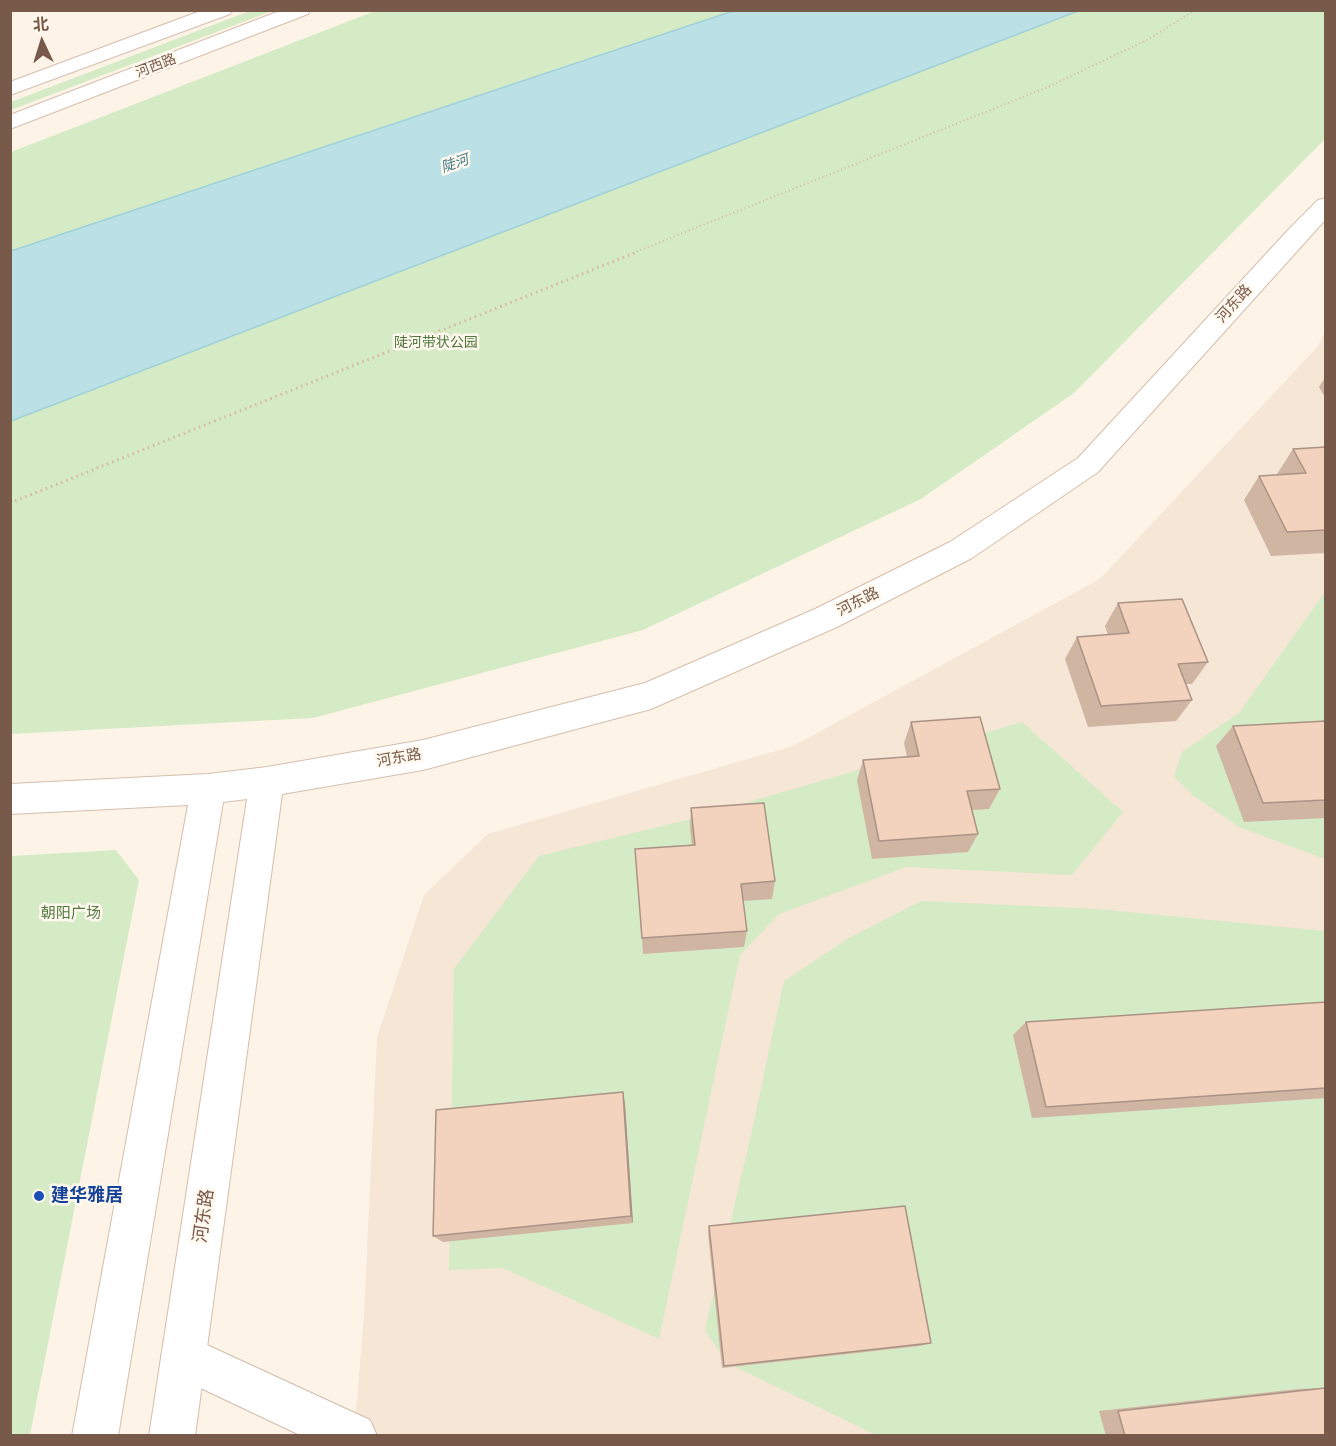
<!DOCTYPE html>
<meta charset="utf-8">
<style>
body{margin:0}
#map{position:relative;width:1336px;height:1446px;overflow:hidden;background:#fdf4e7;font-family:"IBM Plex Sans","Noto Sans SC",sans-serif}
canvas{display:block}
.frame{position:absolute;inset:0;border:12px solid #785a4a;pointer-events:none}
.north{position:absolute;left:12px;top:12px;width:60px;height:60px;-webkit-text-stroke:4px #fff8ee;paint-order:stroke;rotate:356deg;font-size:16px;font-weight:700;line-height:24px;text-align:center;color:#785a4a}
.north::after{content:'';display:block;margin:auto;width:21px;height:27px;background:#785a4a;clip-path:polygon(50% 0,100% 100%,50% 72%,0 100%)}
</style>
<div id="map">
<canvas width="1336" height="1446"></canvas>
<div class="frame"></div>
<div class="north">北</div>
</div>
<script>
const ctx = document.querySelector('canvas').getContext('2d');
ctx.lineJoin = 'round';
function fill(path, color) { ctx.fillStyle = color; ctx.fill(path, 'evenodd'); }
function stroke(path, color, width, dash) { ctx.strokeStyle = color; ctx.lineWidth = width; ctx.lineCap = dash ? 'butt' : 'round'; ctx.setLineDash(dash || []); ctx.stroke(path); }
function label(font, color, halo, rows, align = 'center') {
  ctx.font = font + ' "IBM Plex Sans","Noto Sans SC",sans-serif'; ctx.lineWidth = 5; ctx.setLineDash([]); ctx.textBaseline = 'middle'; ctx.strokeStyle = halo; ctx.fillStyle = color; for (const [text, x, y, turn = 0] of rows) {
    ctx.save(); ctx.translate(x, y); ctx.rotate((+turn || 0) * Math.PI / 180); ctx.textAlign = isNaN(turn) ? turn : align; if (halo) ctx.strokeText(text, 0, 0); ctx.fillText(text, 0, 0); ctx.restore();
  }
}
fill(new Path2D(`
 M1325,331v1104l-971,1 10,-121 13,-278 47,-142 64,-61 305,-88 307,-167 218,-233z`), '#f5e6d5');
fill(new Path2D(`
 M252,10l20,1 -261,99v-8z
 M375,11h950v128l-251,254 -153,106 -278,131 -330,88 -302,16v-582z
 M1325,592v267l-86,-32 -44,-30 -21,-20 8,-25 57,-39z
 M1022,722l101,90 -51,63 -166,-8 -127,47 -39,41 -81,384 -156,-71 -54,2 5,-301 85,-113 152,-37z
 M116,850l23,30 -109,555h-19v-579z
 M921,901l176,8 228,22v504h-449l-149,-72 -22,-33 46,-195 33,-154 65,-43z`), '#d5ebc5');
const water = new Path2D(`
 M733,11h345l-1067,410v-170z`);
fill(water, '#bbe1e7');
stroke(water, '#a1d1d9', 1.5);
const street = new Path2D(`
 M183,1334l187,86 7,16h-75l-135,-64 -6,-16 6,-16z`);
const secondary = new Path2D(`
 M203,10h29l-2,4 -220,81v-13z
 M282,10h28l-2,4 -298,115v-14z
 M1326,198v21l-228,253 -126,86 -135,69 -186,82 -228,61 -141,24 -87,642h-46l98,-637 -24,3 -105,634h-46l116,-631 -178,9v-30l198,-10 59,-7 156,-27 222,-57 170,-74 135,-67 128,-84 211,-229 29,-29z`);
stroke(street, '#cfbcac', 2);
stroke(secondary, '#d5beac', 2);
stroke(new Path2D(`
 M633,253l415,-166 101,-48 46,-29`), '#d8b6a1', 2, [1, 3]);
stroke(new Path2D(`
 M10,503l627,-251`), '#d8b6a1', 3, [1.5, 4]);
fill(street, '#fff');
fill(secondary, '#fff');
fill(new Path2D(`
 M1326,376v23l-7,-12z
 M1326,447v106l-55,3 -27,-56 15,-24 18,-1v-1l16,-25z
 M1118,603l90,59 -16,22h-6l6,16 -16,21 -88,6 -23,-68 12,-22 31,-2 -3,-9z
 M1326,721v97l-82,4 -28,-76 17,-20z
 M911,722l89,67 -11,20 -17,1 6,24 -10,18 -96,7 -15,-79 6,-20 44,-3 -3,-14z
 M691,808l84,73 -3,18 -29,2 4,30 -3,16 -101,7 -8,-105 57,-3 -2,-19z
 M1326,1002v96l-294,20 -19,-83 13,-13z
 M625,1104l8,119 -190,19 -10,-6z
 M709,1226l222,117 -11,3 -198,22 -14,-135z
 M1325,1388l1,48h-220l-7,-25 199,-22z`), '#d1b5a3');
fill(new Path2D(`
 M623,1092l2,12 8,119 -2,-7z`), '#aa9385');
const building = new Path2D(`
 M1326,447v83l-39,2 -28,-56 47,-3 -13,-24z
 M1182,599l26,63 -30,2 14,36 -91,6 -24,-69 52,-4 -11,-30z
 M980,717l20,72 -33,2 11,43 -99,7 -16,-81 56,-4 -8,-34z
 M1326,721v79l-63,3 -30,-77z
 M764,803l11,78 -34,3 6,47 -105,7 -7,-89 60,-4 -4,-37z
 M1326,1002v86l-280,19 -20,-85z
 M623,1092l8,124 -198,20 3,-126z
 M905,1206l26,137 -207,23 -15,-140z
 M1325,1388l1,48h-201l-7,-25z`);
fill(building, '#f3d2be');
stroke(building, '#aa9385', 1.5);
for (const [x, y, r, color] of [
 [39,1196,6,"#1a4fb4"]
]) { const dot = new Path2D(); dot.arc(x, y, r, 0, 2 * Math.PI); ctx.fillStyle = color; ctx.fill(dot); stroke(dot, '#fff8ee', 2); }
label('14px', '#785a4a', '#fff8ee', [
 ["河西路",156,66,-21]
]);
label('italic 14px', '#407a84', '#fff8ee', [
 ["陡河",455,164,-19]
]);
label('14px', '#51783f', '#fff8ee', [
 ["陡河带状公园",436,343]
]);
label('15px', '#785a4a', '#fff8ee', [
 ["河东路",1234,304,-48],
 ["河东路",858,602,-27],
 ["河东路",399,758,-10]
]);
label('15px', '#51783f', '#fff8ee', [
 ["朝阳广场",71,914]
]);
label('bold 18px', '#164399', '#fff8ee', [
 ["建华雅居",51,1196]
], 'left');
label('18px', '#785a4a', '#fff8ee', [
 ["河东路",204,1216,-82]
]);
</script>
